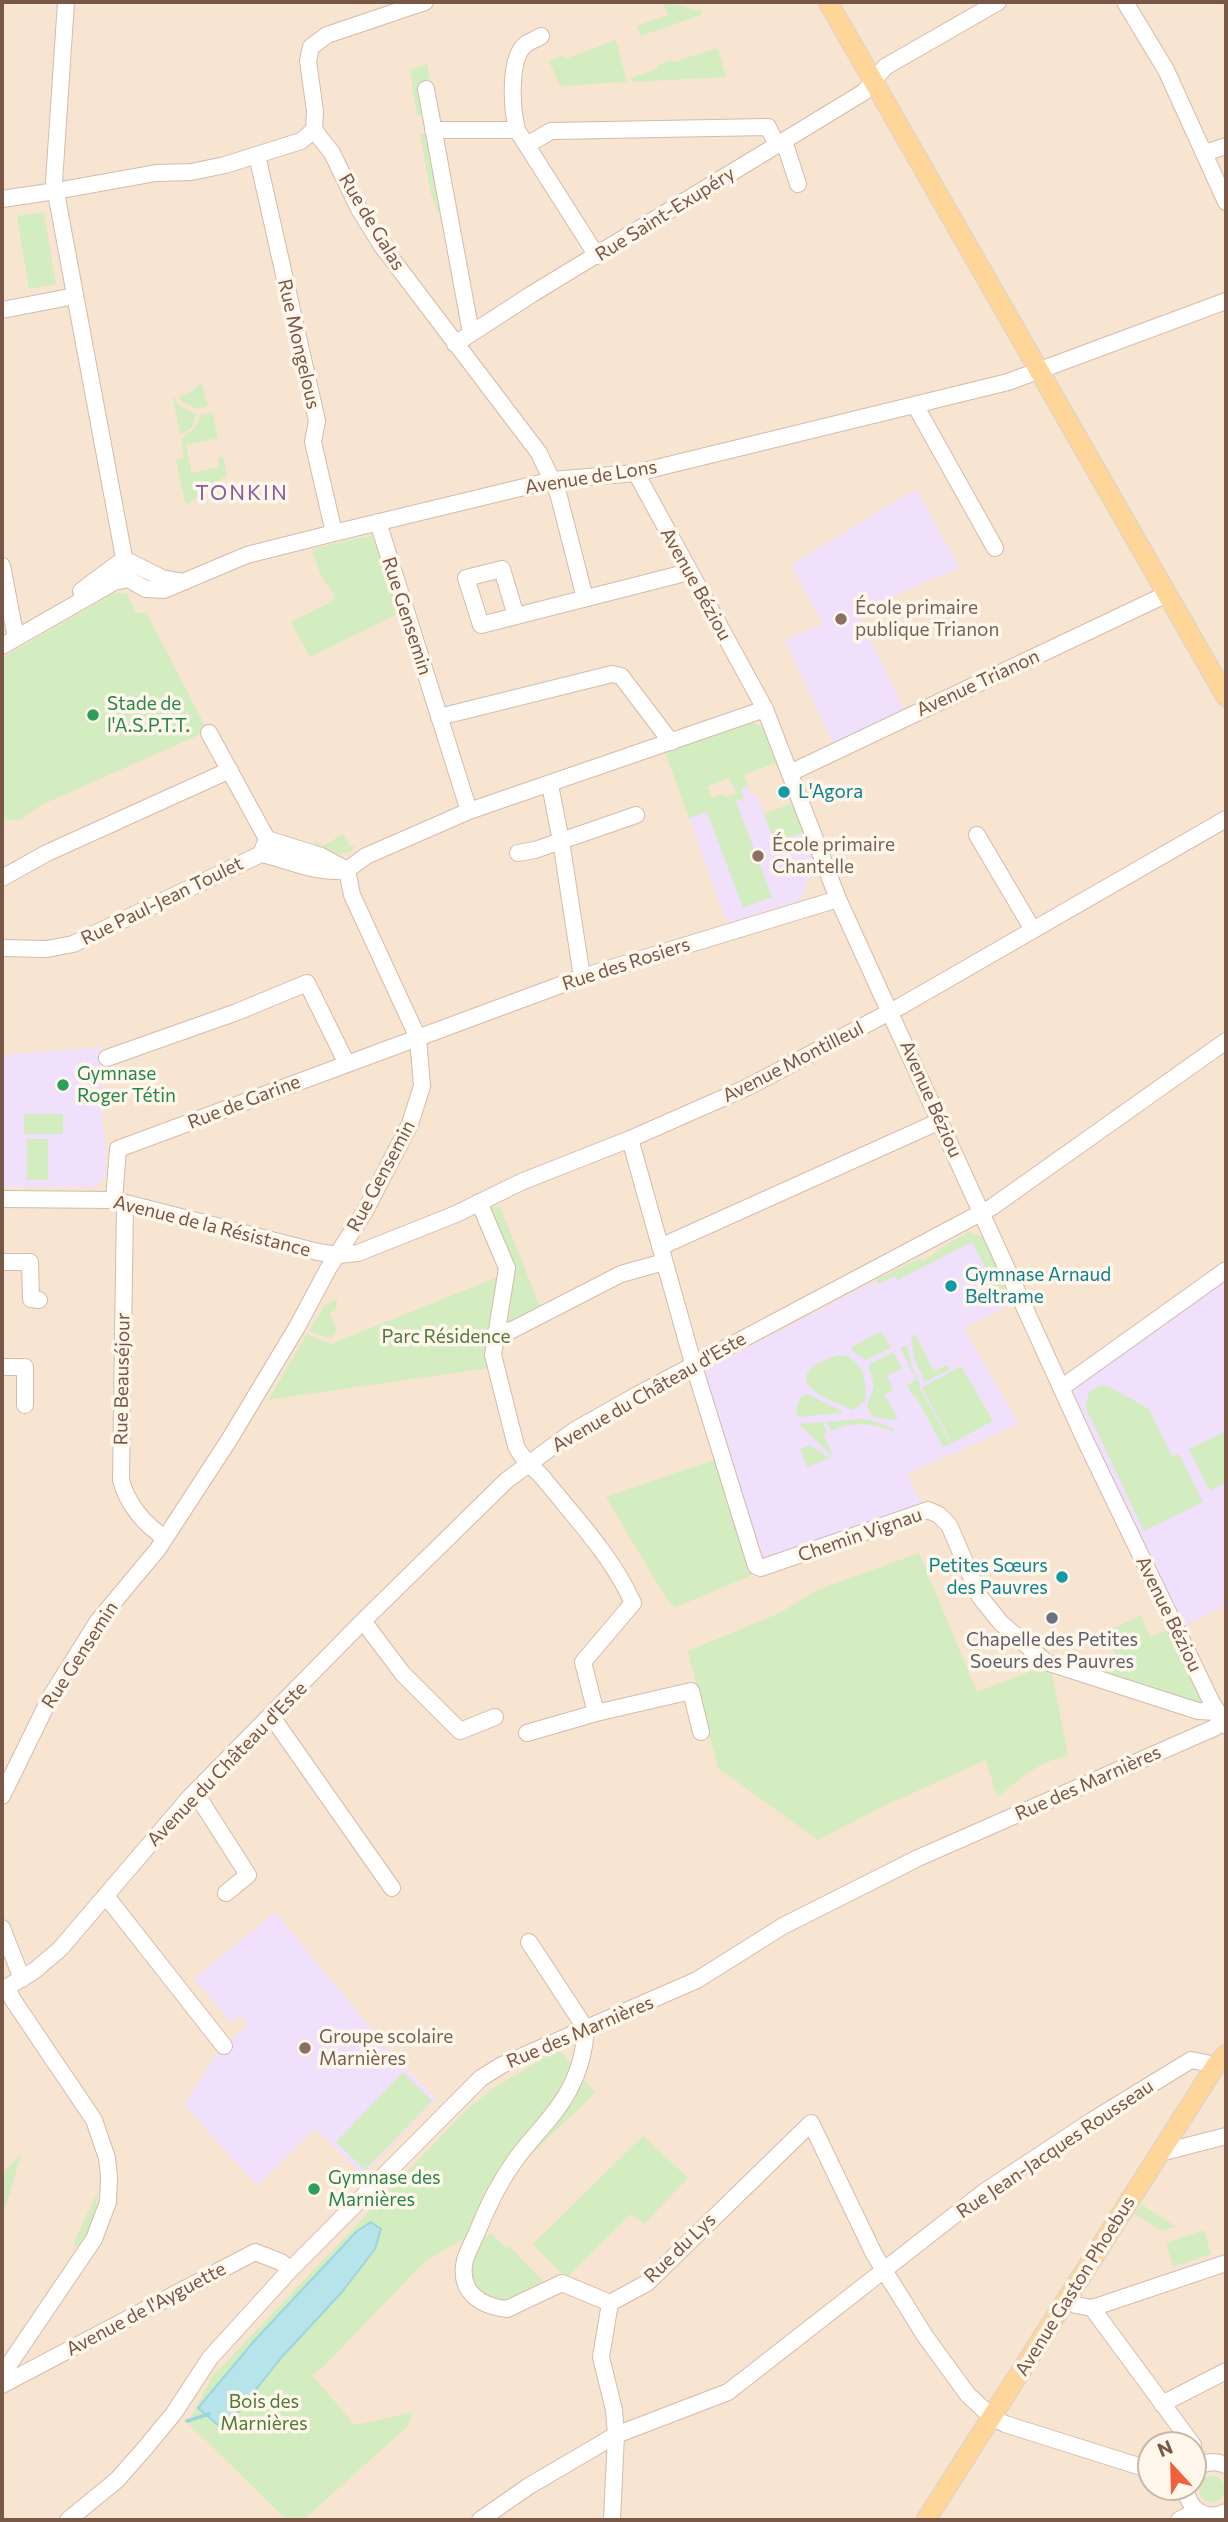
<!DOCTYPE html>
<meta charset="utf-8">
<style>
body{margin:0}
#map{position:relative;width:1228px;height:2522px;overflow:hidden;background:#fef3e3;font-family:Commissioner,sans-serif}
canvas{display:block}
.frame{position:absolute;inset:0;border:4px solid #795746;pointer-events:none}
.north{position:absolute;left:1137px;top:2431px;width:70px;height:70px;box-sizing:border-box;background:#fff7eb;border:2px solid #c9b7a9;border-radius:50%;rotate:338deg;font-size:19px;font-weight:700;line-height:28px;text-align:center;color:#795746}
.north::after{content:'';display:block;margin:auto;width:24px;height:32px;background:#f3603d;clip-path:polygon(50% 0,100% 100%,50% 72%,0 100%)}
</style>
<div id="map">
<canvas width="1228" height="2522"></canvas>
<div class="frame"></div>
<div class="north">N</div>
</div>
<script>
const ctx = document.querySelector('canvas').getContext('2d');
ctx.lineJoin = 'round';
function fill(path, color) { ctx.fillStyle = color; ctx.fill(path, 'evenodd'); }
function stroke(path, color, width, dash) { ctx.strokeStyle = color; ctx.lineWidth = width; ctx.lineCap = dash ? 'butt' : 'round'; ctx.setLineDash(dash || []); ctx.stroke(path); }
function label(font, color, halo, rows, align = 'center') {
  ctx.font = font + ' Commissioner,sans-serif'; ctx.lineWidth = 7; ctx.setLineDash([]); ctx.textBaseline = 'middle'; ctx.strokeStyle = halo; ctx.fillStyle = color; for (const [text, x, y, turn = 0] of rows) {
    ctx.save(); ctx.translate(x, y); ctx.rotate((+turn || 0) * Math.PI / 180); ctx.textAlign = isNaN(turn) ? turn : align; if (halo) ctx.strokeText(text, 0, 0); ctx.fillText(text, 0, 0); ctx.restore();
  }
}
fill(new Path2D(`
 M2,2h1224v2518h-1224zM1151,2445h42v42h-42z`), '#f7e4d1');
fill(new Path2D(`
 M916,489l44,79 -103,43 47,99 -71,34 -48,-104 38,-16 -32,-59z
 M748,786l3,10 5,-2 19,49 29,-11 17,44 -16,4 2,6 -7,14 -73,23 -38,-105 55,-20 -3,-9z
 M103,1047l-1,76 4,22v31l-11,11h-93v-132z
 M969,1232l14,5 31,69 -7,1 -43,21 55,96 -112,50 17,35 -167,52 -57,-189 218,-113 6,2 17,-13z
 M1226,1281v324l-44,22 -109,-231 2,-7z
 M275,1912l118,143 43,44 -73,76 -48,-46 -58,57 -73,-81 36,-56 28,-24 -8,-9 -8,7 -38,-44z`), '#f0e0fb');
fill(new Path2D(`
 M663,2l39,9 -1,4 -60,21 -4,-10 31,-11z
 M616,40l11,42 -67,4 -11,-25 14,-5 2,3z
 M718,48l8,29 -94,5 -1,-4 27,-9 -1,-4 15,-5 1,2z
 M427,64l3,18 -11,2 3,26 4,4 -9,2 -7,-46z
 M426,133l17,80 -4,1 -8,-19 -11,-61z
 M44,212l12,72 -27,5 -12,-73z
 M202,383l6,23 -11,3 -16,-8 -2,-5 11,-3z
 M173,398h2l4,8 17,8 -4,13 -12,8z
 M212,412l6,26 -32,7 6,28 27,-6 -1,-9 5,-1 4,18 -41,30 -10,-45 8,-2 -3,-19 15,-12 4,-12z
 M372,535l28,78 -90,44 -19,-35 40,-20 4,-7 -14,-19 -9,-27z
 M113,593l14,1 9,19 10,-1 59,114 -4,8 -160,71 -21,15h-18v-162z
 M752,723l11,4 14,35 -33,13 4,11 -7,3 3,9 -8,3 36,96 -29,11 -36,-96 -18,6 -24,-66zM729,778l8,15 -11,4 -2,-3 -12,4 -4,-12z
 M793,803l11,29 -29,11 -11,-29z
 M343,834l7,13 5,-2 -3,6 -12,3 -25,-6v-10l6,9z
 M24,1114h39v20h-39z
 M27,1139h21v41h-21z
 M494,1206l6,1 41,102 -36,17 6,-52 -23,-63z
 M969,1232l14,5 25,55 -8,4 -28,-54 -74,38 -3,-4 -17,8 -2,-4 42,-21 6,2 17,-13z
 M500,1276l-15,74 4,18 -221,32 39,-66 24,10z
 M337,1299l-1,11 -6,3 7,18 -6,8 -22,-8 16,-26z
 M881,1331l10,17 -25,12 -14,-9v-4z
 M915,1334l19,37 13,-6 3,4 -25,13 -11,-25 -3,-20z
 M904,1346l4,1 3,18 10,21 -2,1 32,57 -8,3 -28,-52 -2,1 -6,-11 9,-5 -16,-33z
 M893,1352l9,16 -15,8 6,14 -9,5 14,23 -7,2 -19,-4 -5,-9 7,-21 -6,-21z
 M844,1355c20,8 23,26 21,46l-12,9c-13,-6 -66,-23 -40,-43 9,-7 20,-11 31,-12z
 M961,1366l32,55 -41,22 -30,-55z
 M1100,1385l8,1 41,23 23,47 7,-2 24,48 -59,29 -59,-125 4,-14z
 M807,1394l35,17 -1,2 -43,4 -2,-6 4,-14z
 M860,1419l11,1 23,9v3c-21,-9 -42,-11 -63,-1l-5,-9z
 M823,1422l4,10 -3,3 10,23 -35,-34z
 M1226,1431v51l-16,9 -21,-42z
 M810,1445l20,13 -23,9 -7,-18z
 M717,1459l35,116 -76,32 -6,-4 -7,-10 -57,-96z
 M919,1553l58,139 65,-25 9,1 17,88c-28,4 -49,24 -71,41l-11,-37 -102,46 -66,34 -100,-72 -30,-117 94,-39 33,-21z
 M1141,1615l9,22 17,-7 36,75 -140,-40 3,-8 22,8 27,-11 -6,-15 5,-11z
 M559,2049l15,20 -102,165 -47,27 -102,106 -11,8 41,48 3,2 57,-13 -5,14 -105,94h-16l-99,-97 24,-46 252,-265 30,-24z
 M403,2072l29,29 -67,69 -29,-28z
 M584,2079l11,14 -64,61 -2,-2z
 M643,2136l45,42 -44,46 -13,-10 -65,64 -33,-34z
 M21,2155l-14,48 -5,8v-38z
 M98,2191l-3,28 -13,30 -7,-4 -1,-3z
 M1141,2204l34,22 -13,5 -27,-17z
 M1204,2230l7,24 -38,13 -7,-24z
 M491,2233l15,15 3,-2 34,35 -40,20 -19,-4 -13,-17v-25l6,-10z
 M1199 2489a13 13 0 1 1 26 0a13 13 0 1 1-26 0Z`), '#d4edc0');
const water = new Path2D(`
 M371,2222l10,7 -6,20 -33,43 -62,67 -56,71 -26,-22 57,-68 102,-109z`);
fill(water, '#b6e4ea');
stroke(water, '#9bd5dd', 2);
stroke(new Path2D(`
 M187,2421l22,-7`), '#9bd5dd', 3.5);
const minor = new Path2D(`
 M66,2l-12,180 74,397
 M425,2l-98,33 -16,12 -3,14 7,50 -1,19 18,23 27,56 23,37 157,207 19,40 27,105
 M1125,2l41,68 60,132
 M541,36c-4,3 -11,5 -15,8 -18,14 -14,65 -9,86l80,126
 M426,89l45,244
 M433,130h84
 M784,141l14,43
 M527,145l24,-14 217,-4 9,18
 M1204,153l22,-7
 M257,155l60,266 -4,21 21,91
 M2,199l54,-8 100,-18 35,-1 34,-7 76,-24 13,-11
 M2,310l73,-14
 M455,344l77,-50 332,-202 21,-25 113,-65
 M915,405l80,143
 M636,473l129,236 73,190 247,541 126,261 15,25
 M124,559l38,19 22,4
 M2,566l14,72
 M81,591l43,-32
 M516,616l-14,-47 -36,9 15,47 208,-53
 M2,646l112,-64 14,-3 18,10 18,1 83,-35 87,-22 219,-53 83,-7 372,-91 218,-81
 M439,717l173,-43 9,2 50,66
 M209,733l58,106
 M790,773l377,-179
 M550,785l11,56 21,136
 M469,811l296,-102
 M977,835l56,95
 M267,839l54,17 26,14
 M518,853l17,-3 101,-35
 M261,854c28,6 57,21 86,16
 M2,878l45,-25 183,-83
 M2,948l45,1 26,-5 188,-90 6,-15
 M107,1058l130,-46 70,-29 40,81
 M630,1139l63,224 63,203 5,2 167,-58 11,5 10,10 31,72 21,26 45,39 152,49 19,1
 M2,1199l112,1 204,52 20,3 20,-2 98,-39 65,-32 109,-43 118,-52 153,-81 325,-187
 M114,1200l4,-51 464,-172 256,-78
 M479,1202l28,66 -14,87 23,91c6,14 18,21 28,33 32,40 68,77 89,124l-50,59 13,51 -69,20
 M125,1203l-4,277c6,24 24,45 44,58
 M660,1247l280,-126
 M2,1262h28l1,37 8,1
 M496,1332l16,-2 109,-56 43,-12
 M2,1367h23v38
 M1061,1388l165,-118
 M363,1621l40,53 57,57 35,-14
 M596,1713l95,-22 10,41
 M272,1717l120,171
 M195,1792l53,83 -22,18
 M2,1796l49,-100 47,-75 60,-72 71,-109 68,-113 31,-58 37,-58 45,-87 12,-38 -4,-48 -66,-143 -5,-25 19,-14 103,-45 -91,-289
 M106,1896l118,150
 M2,1928l20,51
 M529,1942l57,87
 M2,1990l32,-19 26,-22 130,-152 173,-176 144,-141 68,-50 62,-35 355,-188 234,-166
 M586,2029c-2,23 -6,40 -17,61 -13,25 -36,46 -53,69 -16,22 -28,46 -38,71 -4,10 -10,20 -13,30 -7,31 14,46 42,49l55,-26 48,20
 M1160,2153l66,-17
 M1068,2300l8,5 16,3 134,-45
 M610,2303l37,-20 164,-160 63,131 51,82 43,59 24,22 13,7 146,46
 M610,2303l-9,54 13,53 2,25 -4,85
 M1092,2308l101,137
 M2,2375l92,-136 14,-37 1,-25 -2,-19 -13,-38 -81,-120 -6,-12
 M2,2385l253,-133 26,10 9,8
 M1162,2404l64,-33
 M1193,2471c10,-10 21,-11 33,-6
 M1186,2487c1,22 20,35 40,25
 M68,2520l49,-40 29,-33 28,-34 36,-55 80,-88 191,-192 21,-13 195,-85 86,-54 135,-68 296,-130 12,-10
 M480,2520l49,-34 87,-51 112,-43 256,-200 109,-72 98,-60 25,5
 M1179,2520l18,-9`);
const major = new Path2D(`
 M828,2l398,695
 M926,2520l290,-455 10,-11`);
stroke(minor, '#d3bcab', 18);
stroke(major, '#dcd3cf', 21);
stroke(minor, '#fff', 16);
stroke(major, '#ffd699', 19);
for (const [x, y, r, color] of [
 [841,619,7,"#8d6e63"],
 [93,715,7,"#2e9e5b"],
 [784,792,7,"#0f9aa8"],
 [758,856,7,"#8d6e63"],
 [63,1085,7,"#2e9e5b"],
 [951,1286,7,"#0f9aa8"],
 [1062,1577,7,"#0f9aa8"],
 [1052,1618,7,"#6b7280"],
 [305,2048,7,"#8d6e63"],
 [314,2189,7,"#2e9e5b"]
]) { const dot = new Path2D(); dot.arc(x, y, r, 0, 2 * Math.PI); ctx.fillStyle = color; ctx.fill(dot); stroke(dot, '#fff7eb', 2.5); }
label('19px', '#795746', '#fff7eb', [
 ["Rue Saint-Exupéry",665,214,-32],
 ["Rue de Galas",372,222,59],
 ["Rue Mongelous",299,344,77],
 ["Avenue de Lons",591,477,-9],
 ["Avenue Béziou",696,584,61],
 ["Rue Gensemin",407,616,72],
 ["Avenue Trianon",978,683,-25],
 ["Rue Paul-Jean Toulet",162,901,-26],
 ["Rue des Rosiers",626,964,-18],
 ["Avenue Montilleul",793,1062,-27],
 ["Avenue Béziou",931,1099,66],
 ["Rue de Garine",244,1102,-21],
 ["Rue Gensemin",381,1176,-62],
 ["Avenue de la Résistance",212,1226,14],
 ["Rue Beauséjour",122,1379,-89],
 ["Avenue du Château d'Este",649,1392,-30],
 ["Chemin Vignau",860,1535,-19],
 ["Avenue Béziou",1169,1614,64],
 ["Rue Gensemin",80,1655,-57],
 ["Avenue du Château d'Este",227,1764,-46],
 ["Rue des Marnières",1088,1783,-24],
 ["Rue des Marnières",580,2032,-23],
 ["Rue Jean-Jacques Rousseau",1055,2149,-34],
 ["Rue du Lys",680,2248,-44],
 ["Avenue Gaston Phoebus",1075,2286,-58],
 ["Avenue de l'Ayguette",146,2309,-28]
]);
label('19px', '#785e54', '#fff7eb', [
 ["École primaire",855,608],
 ["publique Trianon",855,630],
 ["École primaire",772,845],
 ["Chantelle",772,867],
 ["Groupe scolaire",319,2037],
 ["Marnières",319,2059]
], 'left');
label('19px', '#27864d', '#fff7eb', [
 ["Stade de",107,704],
 ["l'A.S.P.T.T.",107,726],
 ["Gymnase",77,1074],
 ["Roger Tétin",77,1096],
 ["Gymnase des",328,2178],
 ["Marnières",328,2200]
], 'left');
label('19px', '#0d838f', '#fff7eb', [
 ["L'Agora",798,792],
 ["Gymnase Arnaud",965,1275],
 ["Beltrame",965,1297],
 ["Petites Sœurs",1048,1566,"right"],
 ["des Pauvres",1048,1588,"right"]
], 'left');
label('19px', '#4f7a3b', '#fff7eb', [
 ["Parc Résidence",446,1337],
 ["Bois des",264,2402],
 ["Marnières",264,2424]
]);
label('19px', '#5b616d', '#fff7eb', [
 ["Chapelle des Petites",1052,1640],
 ["Soeurs des Pauvres",1052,1662]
]);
ctx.letterSpacing = '2px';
label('21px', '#87619d', '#fff7eb', [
 ["TONKIN",242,493]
]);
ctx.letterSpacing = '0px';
</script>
